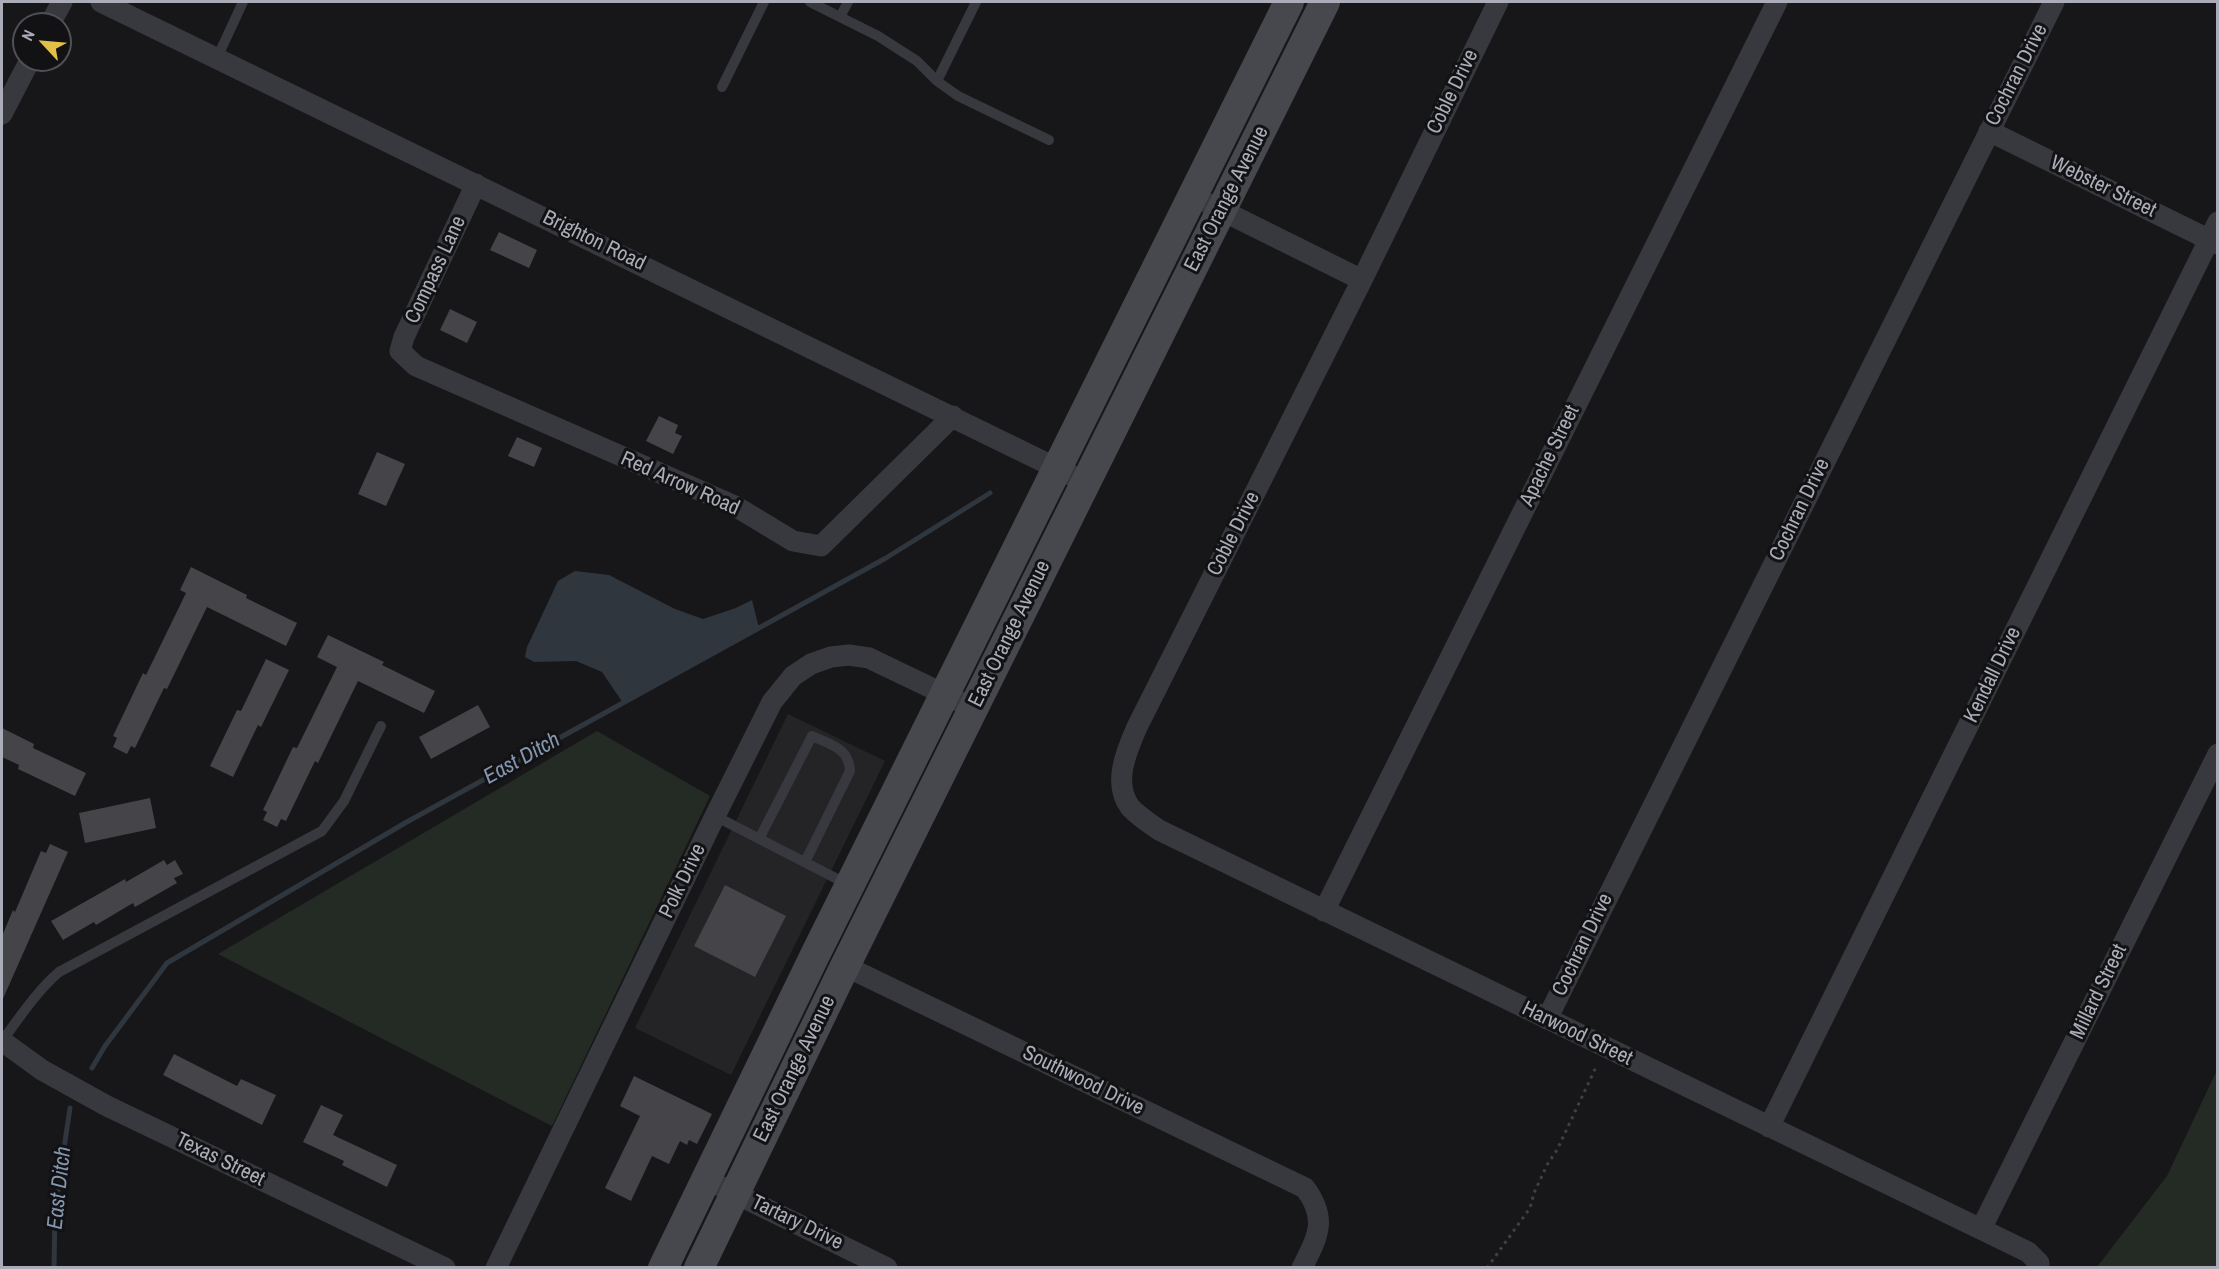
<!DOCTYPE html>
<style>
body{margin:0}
#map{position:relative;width:2219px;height:1269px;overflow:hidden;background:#171719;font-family:"Archivo Narrow",sans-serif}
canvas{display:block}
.frame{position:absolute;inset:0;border:3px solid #aaadb8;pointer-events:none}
.north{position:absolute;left:12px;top:12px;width:60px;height:60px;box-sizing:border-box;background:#121214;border:2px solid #4f5056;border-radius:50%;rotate:296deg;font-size:16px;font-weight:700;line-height:24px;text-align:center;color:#aaadb8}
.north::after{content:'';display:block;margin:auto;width:21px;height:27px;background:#e2bf46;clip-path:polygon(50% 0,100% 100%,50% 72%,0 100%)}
</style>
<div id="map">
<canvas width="2219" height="1269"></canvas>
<div class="frame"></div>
<div class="north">N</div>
</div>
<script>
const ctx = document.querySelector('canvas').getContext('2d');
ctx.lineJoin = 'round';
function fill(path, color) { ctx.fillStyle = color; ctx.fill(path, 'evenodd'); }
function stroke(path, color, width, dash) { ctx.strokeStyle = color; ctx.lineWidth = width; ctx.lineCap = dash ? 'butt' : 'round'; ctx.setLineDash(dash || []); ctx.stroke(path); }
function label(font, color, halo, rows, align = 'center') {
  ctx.font = font + ' "Archivo Narrow",sans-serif'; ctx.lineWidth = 6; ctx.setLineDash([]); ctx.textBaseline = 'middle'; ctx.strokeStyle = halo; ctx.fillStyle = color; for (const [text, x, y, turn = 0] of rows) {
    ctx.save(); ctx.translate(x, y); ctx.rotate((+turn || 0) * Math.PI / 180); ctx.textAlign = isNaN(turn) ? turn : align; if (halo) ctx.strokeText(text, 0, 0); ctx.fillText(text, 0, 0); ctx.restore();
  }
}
fill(new Path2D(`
 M788,714l97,47 -154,314 -96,-47z`), '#242326');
fill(new Path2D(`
 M597,731l113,65 -158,330 -334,-172z
 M2217,1070v197h-120l70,-91z`), '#242b25');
fill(new Path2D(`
 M575,571l34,4 66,34 28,10 33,-11 16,-8 7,28 -136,75 -21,-31 -26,-11 -42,1 -9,-5 2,-10 31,-66z`), '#30363e');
stroke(new Path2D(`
 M92,1068l13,-22 62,-83 238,-140 481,-265 104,-65
 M54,1268l1,-59 15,-101`), '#30363e', 5);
fill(new Path2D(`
 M499,232l38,18 -8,18 -39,-18z
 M450,309l27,13 -10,21 -27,-13z
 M659,416l19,9 -3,8 7,3 -9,18 -27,-13z
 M517,437l25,11 -8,19 -26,-11z
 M377,452l28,12 -19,42 -28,-12z
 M191,567l56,28 -1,3 51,25 -11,23 -79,-39 -40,82 -3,-1 -29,60 -4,-2 -4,8 -14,-7 4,-9 -4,-2 30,-63 3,2 40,-82 -6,-3z
 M328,635l56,27 -2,3 53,26 -11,22 -66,-32 -40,82 -3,-2 -29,60 -5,-2 -4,8 -14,-7 4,-8 -4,-2 30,-63 4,1 40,-81 -20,-10z
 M266,659l23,11 -28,57 -3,-2 -25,52 -23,-11 27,-56 4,1z
 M478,705l12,22 -59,32 -12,-22z
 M2,728l32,16 -1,4 53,25 -11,23 -57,-27 1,-4 -17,-8z
 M150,798l6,30 -71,15 -6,-30z
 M50,844l18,8 -66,149v-65l11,-26 2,2 26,-61 5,2z
 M164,860l3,5 8,-5 8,14 -9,4 3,5 -42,24 -2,-4 -37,22 -2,-3 -31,18 -12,-19 74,-42 1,3z
 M725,885l61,31 -31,61 -61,-31z
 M174,1054l63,32 4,-7 35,16 -14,30 -99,-50z
 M634,1076l78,38 -15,30 -8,-4 -2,5 -7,-4 -11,23 -17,-8 -21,45 -26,-13 35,-72 -20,-10z
 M321,1105l22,10 -10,20 64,30 -10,22 -45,-22 2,-4 -41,-19z`), '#444449');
stroke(new Path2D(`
 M1487,1268l43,-60 4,-15 13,-28 10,-15 39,-83`), '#3f4044', 3, [3, 4.5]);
stroke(new Path2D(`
 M810,2l68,34 39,25 20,20 21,15 91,44
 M840,17l8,-15
 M217,58l26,-56
 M937,81l39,-79
 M722,87l42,-85
 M715,816l132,68
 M759,839l53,-103c19,9 37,12 38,35l-45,91
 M2,1041c18,-24 34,-49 57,-69l263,-141 22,-30 37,-75`), '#38393e', 10);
stroke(new Path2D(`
 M101,2l984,480
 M1498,2l-136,278 -225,447c-10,23 -25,56 -7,80 8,9 19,16 29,23l869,422 11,11v5
 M50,24l12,-22
 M2,114l28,-54
 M1989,131l229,113
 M476,184l-72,153 -4,14 16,15 319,140 58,35 28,5 132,-130
 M1209,204l153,76
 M1324,911l453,-909
 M845,966l460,222c23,31 13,48 -3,80
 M1547,1019l507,-1017
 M2,1041l40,29 65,36 338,162
 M1769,1127l449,-905
 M722,1187l165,81
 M1981,1229l237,-475
 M496,1268l219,-452 57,-114 21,-26 18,-12 20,-7 18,-2 20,3 104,50`), '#38393e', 21);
stroke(new Path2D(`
 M663,1268l152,-313 474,-953
 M699,1268l146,-302 480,-964`), '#47484d', 30);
label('21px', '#aaadb8', '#121214', [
 ["Cochran Drive",2017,75,-63],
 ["Coble Drive",1453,92,-64],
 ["Webster Street",2103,187,26],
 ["East Orange Avenue",1227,199,-63],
 ["Brighton Road",594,241,26],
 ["Compass Lane",436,270,-65],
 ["Apache Street",1550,456,-64],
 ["Red Arrow Road",680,484,24],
 ["Cochran Drive",1800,510,-64],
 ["Coble Drive",1234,534,-63],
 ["East Orange Avenue",1010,634,-64],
 ["Kendall Drive",1993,675,-64],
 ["Polk Drive",683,881,-64],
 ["Cochran Drive",1583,945,-64],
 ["Millard Street",2099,992,-64],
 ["Harwood Street",1577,1034,26],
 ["East Orange Avenue",795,1069,-64],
 ["Southwood Drive",1083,1081,26],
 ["Texas Street",220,1160,26],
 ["Tartary Drive",797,1223,26]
]);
label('italic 22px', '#8596af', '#121214', [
 ["East Ditch",522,759,-29],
 ["East Ditch",60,1188,-84]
]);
</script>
